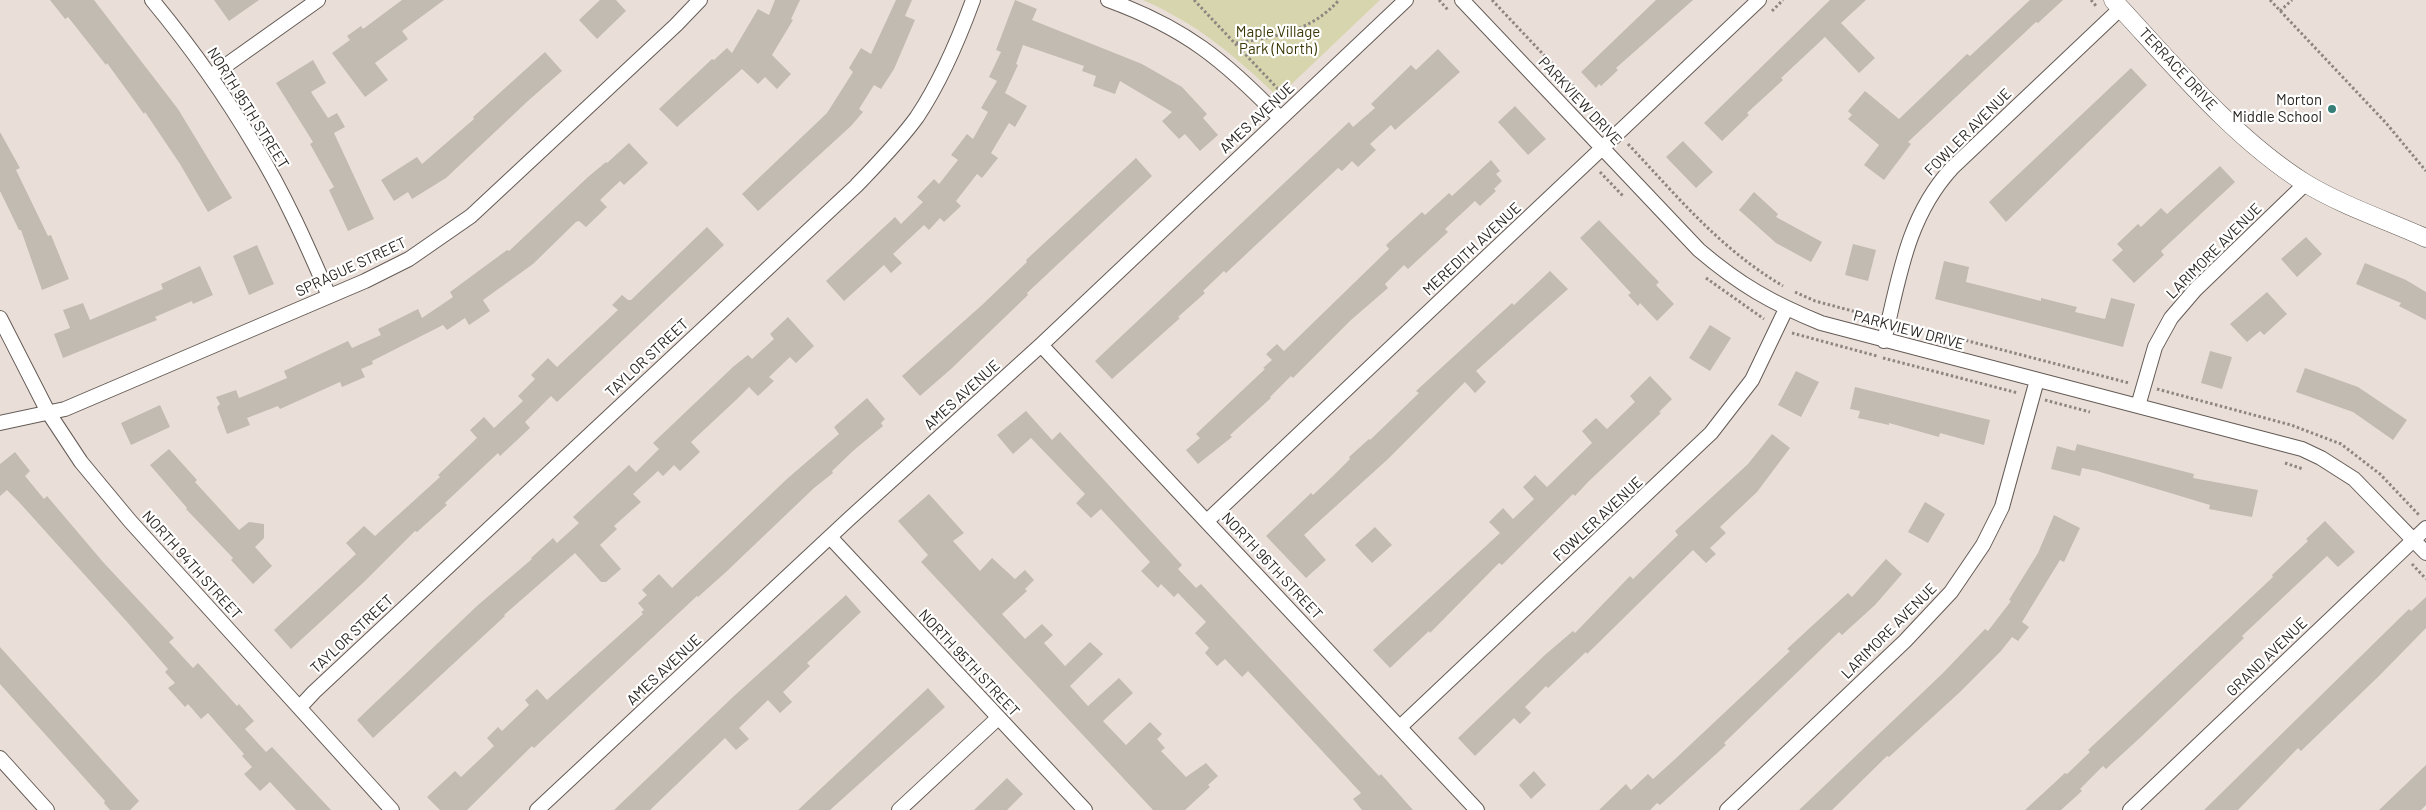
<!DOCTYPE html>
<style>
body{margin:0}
canvas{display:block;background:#eadfd8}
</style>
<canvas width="2426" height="810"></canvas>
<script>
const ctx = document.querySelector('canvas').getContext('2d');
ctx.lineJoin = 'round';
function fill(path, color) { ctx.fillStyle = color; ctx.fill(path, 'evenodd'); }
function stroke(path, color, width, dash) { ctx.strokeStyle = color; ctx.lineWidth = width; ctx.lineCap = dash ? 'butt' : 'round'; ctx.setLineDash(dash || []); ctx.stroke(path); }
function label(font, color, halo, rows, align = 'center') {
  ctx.font = font + ' Barlow,sans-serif'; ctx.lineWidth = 4.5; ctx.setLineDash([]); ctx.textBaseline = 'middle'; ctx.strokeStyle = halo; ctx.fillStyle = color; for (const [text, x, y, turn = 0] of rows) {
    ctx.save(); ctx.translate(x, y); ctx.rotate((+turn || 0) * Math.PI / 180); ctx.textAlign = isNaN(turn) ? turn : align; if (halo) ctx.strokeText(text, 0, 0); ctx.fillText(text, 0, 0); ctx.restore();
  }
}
fill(new Path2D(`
 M1143,0h237l-102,97c-44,-42 -79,-72 -135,-97z`), '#d7d5ad');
fill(new Path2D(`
 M50,0h44l84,109 54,89 -24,14 -28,-48 -35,-52 -1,2 -37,-51 -1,2 -38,-48 -3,2z
 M214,0h45l-30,21z
 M402,0h42l-42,31 6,8 -33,24 13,17 -23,17 -33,-44 18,-13 -3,-4 14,-10 2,3z
 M600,0h16l10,11 -29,28 -18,-19z
 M775,0h25l-9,19 2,1 -21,35 19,19 -14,15 -12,-12 -7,7 -16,-15 -65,58 -18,-18 53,-50 2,1 13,-12 5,5 26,-44 11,6z
 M896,0h16l-7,16 10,4 -21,49 -13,20 -7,-4 -15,24 4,3 -12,14 -93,85 -16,-17 85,-81 26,-41 -4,-4 12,-20 10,6z
 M1015,0l22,9 -5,11 110,44 40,23 25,27 -4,4 15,17 -18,16 -15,-17 -6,5 -17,-18 10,-9 -52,-31 -5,13 -22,-8 3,-10 -14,-5 2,-5 -61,-21 -7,19 2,1 -13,28 22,13 -12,21 -6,-4 -18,30 7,5 -16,20 -5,-4 -21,27 5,5 -17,16 -4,-4 -11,12 -5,-5 -31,29 9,9 -11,10 -7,-8 -40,36 -18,-20 69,-64 6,7 22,-22 -6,-5 17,-18 5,5 19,-24 -7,-5 16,-21 6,5 15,-27 -7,-4 16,-27 -8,-4 12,-25 -5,-2z
 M1656,0h37l-77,68 2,2 -17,16 -2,-2 -3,4 -15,-16z
 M1830,0h36l-25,23 34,35 -16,15 -34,-36 -44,41 2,2 -36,33 2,2 -27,26 -18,-18z
 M2030,0h33l-25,23 -2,-1 -128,120 3,2 -27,36 -20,-15 15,-20 -31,-26 4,-4 -4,-4 17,-20 34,28 68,-65 3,2z
 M1438,49l22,23 -65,58 -4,-5 -21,19 6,6 -18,17 -6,-6 -10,10 -4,-3 -112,105 -2,-2 -21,20 2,2 -27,24 2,1 -68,61 -17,-18 254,-239 4,5 22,-19 -4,-4 40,-39 5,5z
 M545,52l17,19 -33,29 -83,78 -34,21 -4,-7 -14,9 -13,-21 36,-23 5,7 52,-45 -1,-2z
 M313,60l13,23 -15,9 17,26 9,-5 8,14 -11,6 40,86 -26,12 -19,-41 5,-3 -24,-43 3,-2 -37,-59z
 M2131,68l16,17 -141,137 -17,-20z
 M1515,106l31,33 -18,16 -30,-33z
 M0,132l20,36 -4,2 32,66 3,-1 18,44 -27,11 -21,-60h-2l-19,-39z
 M1683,141l30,31 -17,16 -30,-31z
 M629,143l19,20 -24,22 -4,-4 -20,19 7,7 -21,20 -7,-6 -3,1 -43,42 -50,36 7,11 -21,14 -4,-7 -18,12 -4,-5 -71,36 1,3 -12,5 4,8 -23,10 -2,-5 -60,27 -2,-3 -31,12 3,7 -23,9 -10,-27 3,-3 -4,-7 20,-7 3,8 20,-8 28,-12 -3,-7 64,-30 4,7 29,-13 -3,-6 40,-20 4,9 31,-21 -3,-5 57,-42 2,1 79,-74 18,-15 1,1z
 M1136,158l16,18 -125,117 1,2 -77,74 -31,27 -18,-20 80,-71 45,-43 -1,-2z
 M1491,160l9,11 -4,3 6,7 -8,8 2,2 -16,15 -5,-5 -30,28 3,3 -40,37 -4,-4 -19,19 3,4 -37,32 -58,58 -2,-2 -21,21 1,1 -41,37 2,2 -34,27 -12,-14 14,-12 -4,-4 69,-65 -2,-1 9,-8 -6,-6 11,-10 7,7 105,-102 -3,-4 36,-33 3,3 24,-22 3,3z
 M2220,166l15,16 -74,69 3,4 -30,28 -22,-23 11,-10 -6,-6 21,-20 3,3 20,-19 6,6z
 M1754,192l24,22 -2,3 46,25 -11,20 -35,-19 -37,-33z
 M1599,220l60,62 -3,3 18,19 -17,17 -17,-18 -2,3 -10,-11 3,-2 -51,-55z
 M707,227l17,18 -167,157 -6,-6 -26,26 5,6 -30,28 -2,-3 -53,50 2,2 -30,27 -2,-1 -51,51 -73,67 -17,-19 82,-76 -10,-11 18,-17 11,10 65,-59 -2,-2 39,-37 -7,-8 14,-13 10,11 29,-27 -5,-5 17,-17 -4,-4 17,-17 9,9 61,-57 -6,-5 10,-10 6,5h3z
 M2306,237l16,17 -25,23 -16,-18z
 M1853,244l23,6 -8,31 -23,-6z
 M257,245l17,39 -25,11 -16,-39z
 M1944,261l25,6 -3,15 75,19v-3l36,9 -2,5 30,7 6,-21 24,6 -12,43 -188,-48z
 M2365,263l41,17 20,12v28l-27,-14 2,-3 -45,-19z
 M200,266l13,29 -20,9 -1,-3 -37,16 2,3 -94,38 -9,-24 16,-6 -7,-18 20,-7 7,17 73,-31 -2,-5z
 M1550,271l18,18 -92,82 10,11 -11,11 -10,-11 -77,77 -84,76 22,25 -20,18 -40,-42 45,-43 2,2 20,-19 17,-17 -1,-2 20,-18 1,1 49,-47 -3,-2 96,-88 2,2z
 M2267,292l20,22 -23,21 -4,-4 -13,11 -17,-18z
 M788,317l26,29 -18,17 -6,-6 -21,20 5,4 -16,15 -9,-9 -13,13 -45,42 9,10 -20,19 -6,-6 -11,11 -5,-5 -25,23 8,8 -27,24 3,3 -17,16 21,24 -15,13h-5l-26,-29 -71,62 1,1 -132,122 -16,-18 121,-115 54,-46 -1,-1 22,-20 4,5 22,-20 -6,-6 56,-52 7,7 23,-23 -6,-6 81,-77 14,-11 4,4 22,-20 -4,-5z
 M1710,325l21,13 -21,33 -21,-13z
 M2210,351l22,6 -10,32 -21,-6z
 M2305,368l53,19 49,33 -14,20 -40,-28 -57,-20z
 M1796,371l23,11 -18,35 -23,-12z
 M1650,376l22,23 -13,13 2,1 -73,69 -13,14 -2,-2 -71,71 -3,-2 -69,70 -1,-2 -39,37 -17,-18 127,-117 -11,-11 14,-14 10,11 21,-20 -11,-12 12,-12 12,12 45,-44 -10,-12 14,-13 11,11 28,-27 -5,-6z
 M1855,387l135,33 -6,25 -44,-12 -1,4 -50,-14v2l-31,-7 2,-7 -10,-2z
 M867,398l18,21 -4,4 2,3 -29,24 -22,21 1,2 -19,15 -88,84 -28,25 -1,-1 -163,152 -2,-2 -65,64h-27l-13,-13 28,-26 6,6 33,-31 -7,-8 11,-11 4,4 27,-26 -4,-5 12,-11 10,11 96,-86 -2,-2 3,-2 -6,-7 9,-8 -5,-5 17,-16 13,14 116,-110 51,-44 -5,-7z
 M160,405l10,22 -39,18 -10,-22z
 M1026,411l26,29 8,-8 122,133 -4,4 18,19 5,-4 178,192 2,-2 32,36h-51l-9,-11 8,-6 -113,-122 -6,6 -17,-18 -8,7 -12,-13 4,-5 -14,-15 11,-11 -28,-29 -4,4 -13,-13 -3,4 -17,-17 9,-9 -49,-53 -10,9 -15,-15 9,-9 -54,-56 -18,16 -16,-19z
 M1772,434l18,14 -33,44 -37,35 6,6 -16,15 6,6 -10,9 -13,-13 -106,104 -1,-2 -38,36 -2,-2 -21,21 6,6 -11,11 -6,-6 -39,38 -17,-18 88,-84 27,-23 2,2 55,-57 3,3 45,-44 -3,-4 73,-67z
 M2077,444l117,30 -1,4 65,12 -6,27 -43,-8 1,-4 -113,-34 -15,-3 -2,8 -29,-7 6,-23 18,5z
 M169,449l28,31 -2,2 44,48 10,-8 15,2v14l-9,9 17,19 -19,18 -22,-24 2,-2 -47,-49 1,-1 -37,-43z
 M15,452l15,19 -5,5 19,23 3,-3 56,66 71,76 -5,4 24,26 5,-5 39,43 2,-2 15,17 -9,8 21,23 6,-5 59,63h-35l-26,-28 -10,9 -16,-17 8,-7 -10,-11 2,-2 -36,-41 -7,6 -13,-15 -3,3 -17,-19 7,-5 -10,-11 3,-3 -40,-46 -110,-122 -11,-11 -7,6v-32z
 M929,494l35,39 -11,8 27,30 12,-13 23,21 10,-9 9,10 -9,9 2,2 -25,23 23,25 17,-15 11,11 -9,8 21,23 25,-24 13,12 -33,32 18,20 31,-28 14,15 -30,28 23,24 24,-23 12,12 -5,5 8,9 -4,3 25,26 20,-14 12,13 -10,9 2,2 -25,23h-32l-232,-248 7,-7 -30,-34z
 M1925,502l20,12 -17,29 -20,-11z
 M2054,515l26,13 -16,34 -4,-2 -38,62 7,5 -11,14 -6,-4 -11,14 -41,41 -71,65 -2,-1 -55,54h-33l144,-137 42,-44 3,2 23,-30 -2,-1 29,-47z
 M2325,521l30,31 -17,15 -11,-11 -85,80 2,2 -101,97 -37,34 -3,-3 -23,23 2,2 -21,19h-36l40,-37 2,1 23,-22 -2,-2 185,-173 -1,-2 36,-34 -2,-2z
 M1375,527l17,18 -20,18 -17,-18z
 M1886,559l16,15 -27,31 -33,30 -3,-3 -115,111 2,2 -66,60 -3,-2 -7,7h-51l27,-26 5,6 17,-16 5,5 20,-18 117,-110 -3,-2 26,-24 35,-32 4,4z
 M846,595l15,17 -54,51 3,3 -27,26 9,10 -12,11 -12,-13 -29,28 10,11 -13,11 -11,-12 -75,72h-36l120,-114z
 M2426,597v31l-46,47 -79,76 -3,-3 -60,62h-34l205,-201 2,2z
 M0,647l139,154 -9,9h-20l-6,-7 1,-2 -105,-117z
 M928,688l17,19 -115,103h-32z
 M2426,765v40l-5,5h-42z
 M1534,771l12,14 -15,14 -12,-14z
 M1007,778l16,16 -16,16h-33z`), '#c1bbb1');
const minor = new Path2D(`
 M152,0c38,46 73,95 103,146 29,47 52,99 74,150
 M1108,0c77,28 116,60 172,118
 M1462,0l237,250c41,35 73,53 122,73l481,126 19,9 33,21 72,74
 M211,76l107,-76
 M0,318l48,94 33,50 49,59 262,289
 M1884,341c15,-63 23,-124 68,-173l169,-160
 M1041,345l436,465
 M2138,406l17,-59 16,-29 24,-28 111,-107
 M0,423l65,-14 300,-128 44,-22 62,-43 205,-191 24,-25
 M1207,521l552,-521
 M830,537l255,273
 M300,707l14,-15 542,-506c21,-22 43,-44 61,-69 24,-36 41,-76 56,-117
 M1400,727l311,-294 41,-53 34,-71
 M0,758l47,52
 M537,810l312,-291 192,-174 365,-345
 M899,810l99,-92
 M1727,810l178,-169 46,-49 32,-47 19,-38 35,-127
 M2130,810l296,-282`);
const tertiary = new Path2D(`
 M2113,0c58,62 120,138 192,183 38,23 81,37 121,55`);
stroke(minor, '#655b56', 16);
stroke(tertiary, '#655b56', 19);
stroke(new Path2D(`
 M1194,0l85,90 1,5
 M1439,0l9,10
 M1492,0l116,123
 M2091,0l6,7
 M2270,0l116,123 40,48
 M1772,11l11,-11
 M2280,11l12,-11
 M1236,43c39,-6 76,-12 103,-43
 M1628,144c50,53 91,104 155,142
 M1600,172l23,24
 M1706,278l58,41
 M1795,292l20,9 60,16
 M1903,324l226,59
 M1792,333l85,23
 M1883,358l135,35
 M2157,389l134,36 50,19 39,30 39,41
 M2045,400l45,12
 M2285,463l18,6
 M2412,564l14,15`), '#8d8681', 3, [2.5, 2.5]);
stroke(minor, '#fff', 14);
stroke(tertiary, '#fff', 18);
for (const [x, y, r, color] of [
 [2332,109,5,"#377e77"]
]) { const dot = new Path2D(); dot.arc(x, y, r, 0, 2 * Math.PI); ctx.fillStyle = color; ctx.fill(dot); stroke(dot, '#fff', 2); }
label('15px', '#3c3806', '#fff', [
 ["Maple Village",1278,32],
 ["Park (North)",1278,49]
]);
label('15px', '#292522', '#fff', [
 ["TERRACE DRIVE",2178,69,47],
 ["PARKVIEW DRIVE",1580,101,47],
 ["NORTH 95TH STREET",248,108,58],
 ["AMES AVENUE",1257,118,-43],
 ["FOWLER AVENUE",1968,132,-45],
 ["MEREDITH AVENUE",1472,249,-43],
 ["LARIMORE AVENUE",2214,251,-45],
 ["SPRAGUE STREET",351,267,-25],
 ["PARKVIEW DRIVE",1909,330,15],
 ["TAYLOR STREET",647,358,-43],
 ["AMES AVENUE",962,395,-42],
 ["FOWLER AVENUE",1598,519,-43],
 ["NORTH 94TH STREET",192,565,48],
 ["NORTH 96TH STREET",1272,566,47],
 ["LARIMORE AVENUE",1889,631,-45],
 ["TAYLOR STREET",352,634,-43],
 ["GRAND AVENUE",2267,657,-44],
 ["NORTH 95TH STREET",969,663,47],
 ["AMES AVENUE",664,670,-43]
]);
label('15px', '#292522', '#fff', [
 ["Morton",2322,100],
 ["Middle School",2322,117]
], 'right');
</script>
